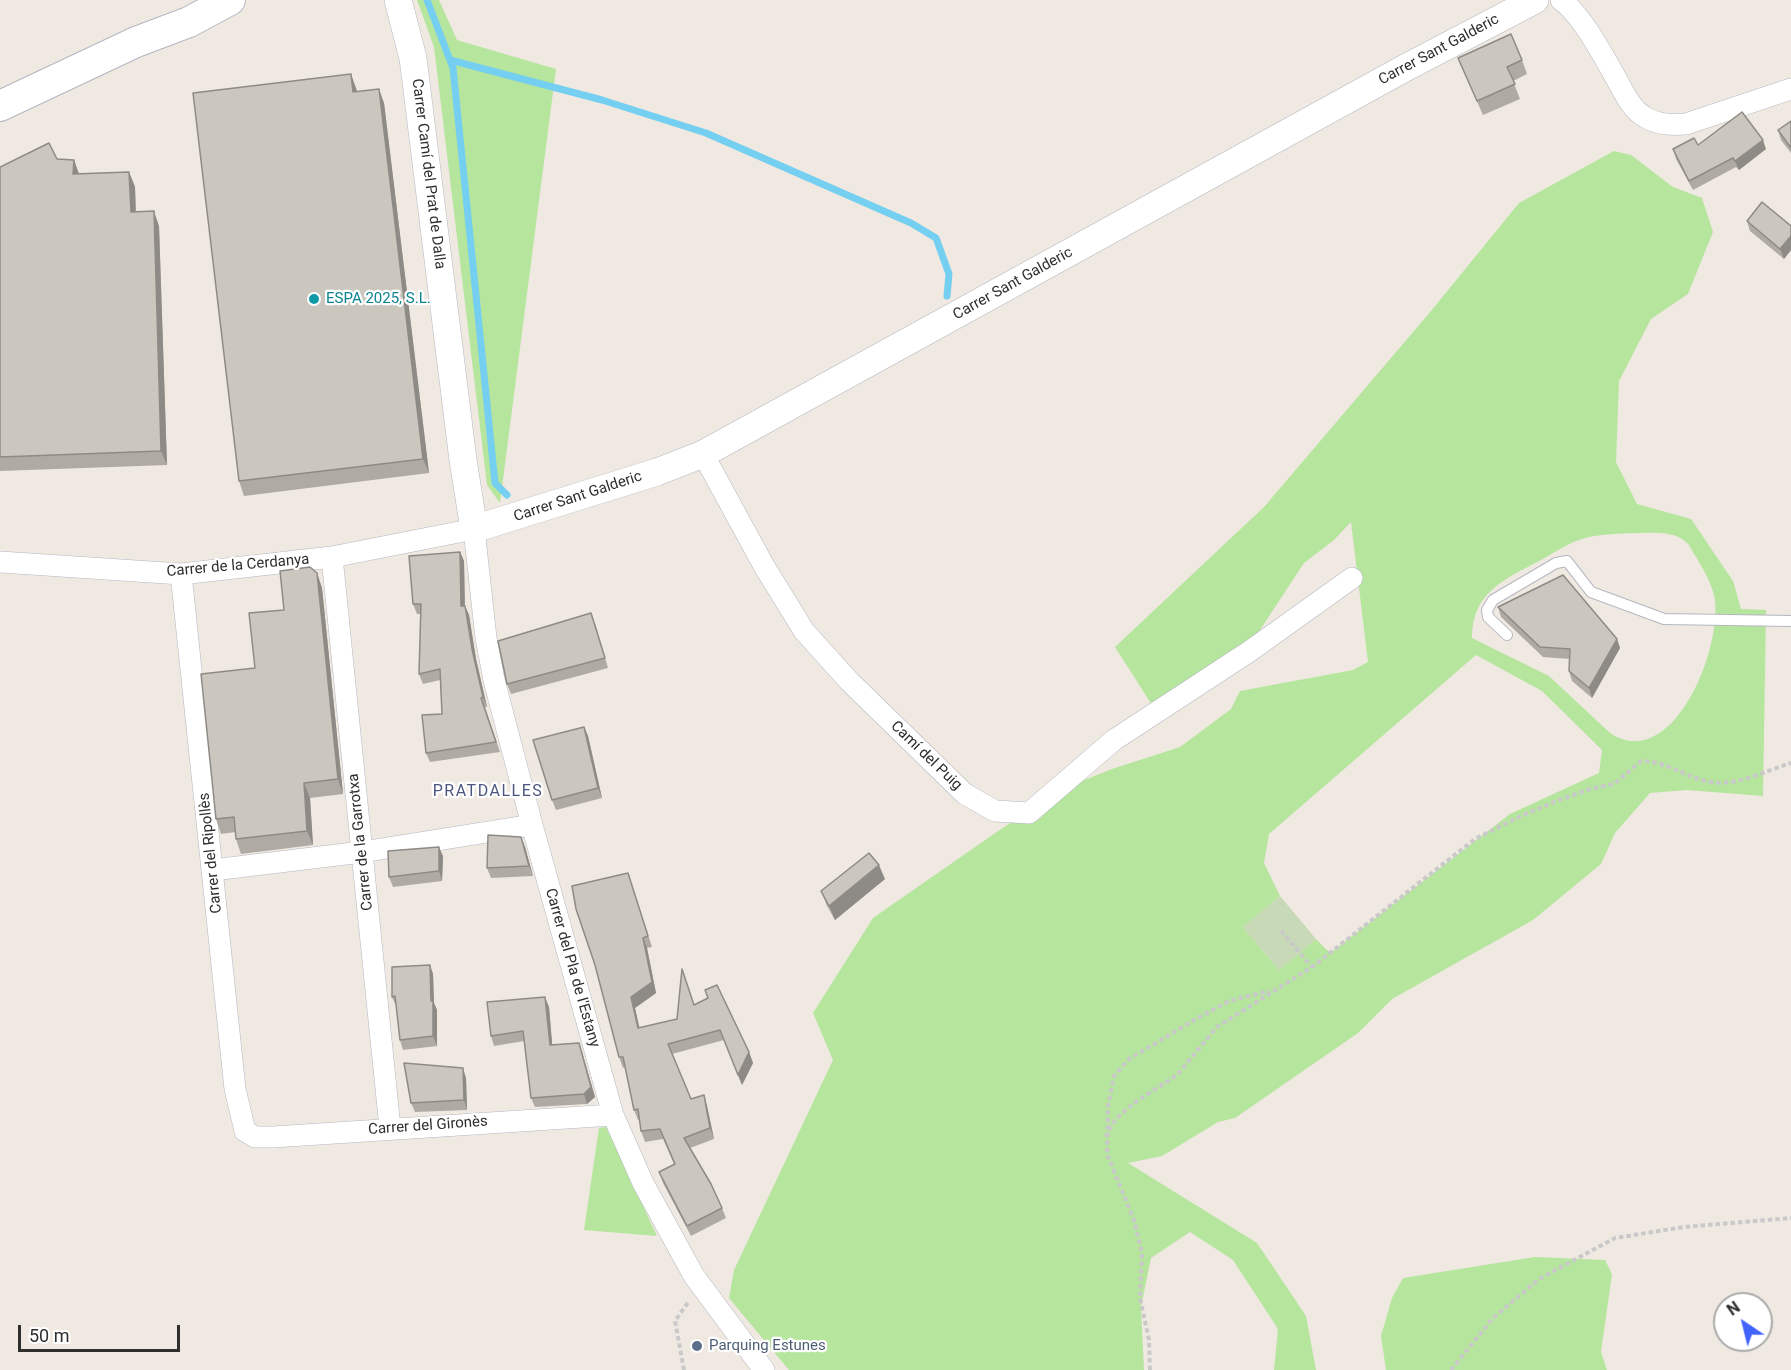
<!DOCTYPE html>
<meta charset="utf-8">
<style>
body{margin:0}
#map{position:relative;width:1791px;height:1370px;overflow:hidden;background:#efe9e1;font-family:Roboto,sans-serif}
canvas{display:block}
.north{position:absolute;left:1713px;top:1292px;width:60px;height:60px;box-sizing:border-box;background:#fff;border:2px solid #ababab;border-radius:50%;rotate:325deg;font-size:16px;font-weight:700;line-height:24px;text-align:center;color:#2e2e2e}
.north::after{content:'';display:block;margin:auto;width:21px;height:27px;background:#4264fb;clip-path:polygon(50% 0,100% 100%,50% 72%,0 100%)}
.scale{position:absolute;left:18px;top:1325px;width:162px;height:27px;box-sizing:border-box;border:3px solid #2e2e2e;border-top:0;padding-left:8px;font-size:18px;line-height:21px;white-space:nowrap;color:#2e2e2e;-webkit-text-stroke:4px #fff;paint-order:stroke}
</style>
<div id="map">
<canvas width="1791" height="1370"></canvas>
<div class="north">N</div>
<div class="scale">50 m</div>
</div>
<script>
const ctx = document.querySelector('canvas').getContext('2d');
ctx.lineJoin = 'round';
function fill(path, color) { ctx.fillStyle = color; ctx.fill(path, 'evenodd'); }
function stroke(path, color, width, dash) { ctx.strokeStyle = color; ctx.lineWidth = width; ctx.lineCap = dash ? 'butt' : 'round'; ctx.setLineDash(dash || []); ctx.stroke(path); }
function label(font, color, halo, rows, align = 'center') {
  ctx.font = font + ' Roboto,sans-serif'; ctx.lineWidth = 4.5; ctx.setLineDash([]); ctx.textBaseline = 'middle'; ctx.strokeStyle = halo; ctx.fillStyle = color; for (const [text, x, y, turn = 0] of rows) {
    ctx.save(); ctx.translate(x, y); ctx.rotate((+turn || 0) * Math.PI / 180); ctx.textAlign = isNaN(turn) ? turn : align; if (halo) ctx.strokeText(text, 0, 0); ctx.fillText(text, 0, 0); ctx.restore();
  }
}
fill(new Path2D(`
 M417,0h22l18,40 99,29 -56,434 -13,-18 -53,-438z
 M1614,151l17,4 42,32 29,11 11,34 -25,62 -37,25 -32,62 -3,81 21,42 54,15 42,62 8,28 25,1 -3,186 -76,-6 -37,3 -35,40 -14,31 -68,56 -141,79 -34,34 -123,85 -17,4 -56,34 -34,7 129,80 49,73 10,54h-42l4,-41 -45,-69 -43,-28 -39,26 -10,49 3,63h-355l-60,-72 5,-28 99,-210 -20,-47 60,-95 128,-89 66,-42 45,-18 68,-22 51,-38 9,-18 113,-21 15,-8 -17,-140 -17,18 -30,23 -48,73 -104,69 -37,-58 149,-140 167,-196 88,-108zM1633,533c16,0 41,-3 53,9 4,3 7,11 10,15 7,11 15,26 18,38 11,48 -40,180 -104,138l-61,-57 -77,-38c0,-46 33,-59 69,-78 13,-7 27,-17 41,-21 16,-5 34,-5 51,-6zM1476,655l66,36 60,59 -3,23 -89,41 -180,139 -14,-14 -37,31 -36,-43 37,-31 -16,-33 5,-29z
 M606,1127l51,109 -73,-6 15,-102z
 M1535,1257l70,3 7,14 -11,78 6,18h-221l-5,-34 11,-38 11,-20z`), '#b6e59e');
fill(new Path2D(`
 M1280,896l36,43 -37,31 -36,-43z`), '#c8d9b8');
stroke(new Path2D(`
 M427,0l26,68 42,415 12,12
 M450,60l152,40 104,33 205,90 25,15 13,36 -2,22`), '#75cff0', 7);
const service = new Path2D(`
 M1507,635l-19,-18 -1,-7 6,-10 63,-37 11,-2 24,31 73,27 127,2`);
const minor = new Path2D(`
 M1561,0c21,15 43,57 56,80 7,13 15,30 28,37 13,8 27,8 41,7l105,-35
 M703,454l61,112 40,65 45,50 116,113 30,17 34,2 85,-73 136,-89 102,-73
 M332,557l58,571
 M0,562l181,12 151,-17 142,-28 12,109 8,42 38,145 81,290 30,68 51,93 70,94
 M181,574l54,515 10,42 10,6h18l340,-22
 M213,870l149,-18 170,-27`);
const tertiary = new Path2D(`
 M398,0l15,58 50,402 11,69 183,-57 46,-18 702,-386 130,-68`);
const secondary = new Path2D(`
 M0,106l136,-64 53,-20 41,-22`);
stroke(service, '#b4b7c1', 12);
stroke(minor, '#b4b7c1', 22);
stroke(tertiary, '#b4b7c1', 28);
stroke(secondary, '#b4b7c1', 32);
stroke(new Path2D(`
 M1281,931l31,36
 M1106,1137l9,-17 19,-17 43,-28 40,-48 95,-60 163,-128 46,-23 38,-16 31,-11 24,-5 27,-23c25,0 42,15 65,20 28,7 59,-10 85,-18
 M684,1370l-9,-49 14,-20
 M1150,1370l-1,-30 -9,-42 2,-45 -8,-33 -27,-66 1,-47 6,-31 15,-17 67,-40 33,-18 40,-10
 M1451,1370l42,-52 46,-39 76,-41 69,-11 107,-9`), '#c9c9c9', 4, [4.5, 3]);
stroke(service, '#fff', 10);
stroke(minor, '#fff', 21);
stroke(tertiary, '#fff', 27);
stroke(secondary, '#fff', 30);
fill(new Path2D(`
 M1458,58l64,2 5,14 -14,7 7,18 -37,16 -19,-43z
 M356,88l1,3 27,12 45,370 -185,23 -5,-15z
 M1791,121v32l-10,-13 -3,-10z
 M1698,145l68,4 -27,21 -3,-3 -43,23 -17,-31 -3,-10z
 M57,159l17,1 5,14 50,-2 6,15 1,25 23,14 8,239 -167,6v-304z
 M1747,221l44,5v24l-7,9 -34,-28z
 M460,552l4,9 1,45 4,9 7,44 11,48h-2l15,45 -70,10 -4,-9 16,-39 -2,-34 -17,4 -4,-10 2,-60h-4l-4,-10z
 M317,573l5,15 21,206 -33,4 3,47 -72,9 -5,-15v-7l-15,2 -5,-15 39,-151 29,-58z
 M1498,607l119,32 3,9 -28,50 -20,-17 -3,-10 1,-12 -27,-2 -42,-40z
 M595,623l13,45 -97,26 -4,-10z
 M584,727l4,9 14,62 -46,12 -4,-10z
 M525,847l8,29 -42,2 -4,-10z
 M443,856l-1,25 -49,6 -4,-10z
 M628,873l24,74 -5,1 9,45 -21,15 4,20 38,-9 17,-14 55,47 4,11 -11,22 -18,-45 -52,14 19,45 13,-4 3,11 7,33 -24,9 32,60 4,10 -35,18 -28,-53 -4,-11 15,-8 -11,-25 -18,3 -4,-11 -2,-11h-1l-4,-10 -9,-43 -2,1 -4,-11 -24,-92z
 M885,879l-50,41 -8,-14 -6,-15z
 M430,965l3,9 1,29 3,7v36l-34,4 -3,-10 -4,-34 -4,-9z
 M549,1007l3,38 30,7 13,45 -8,7 -52,3 -4,-9 -7,-57 -30,5 -3,-10z
 M466,1078l1,32 -52,2 -4,-9z`), '#afaba4');
fill(new Path2D(`
 M351,74l5,14 3,18 -6,-14z
 M379,89l5,14 45,370 -6,-14z
 M1763,140l3,9 -27,21 -4,-9z
 M74,160l5,14h-6z
 M129,172l6,15 1,40 -5,-15z
 M154,211l5,15 8,239 -6,-14z
 M1791,236v14l-7,9 -4,-10z
 M460,552l4,9 1,55 -4,-10z
 M317,573l5,15 21,206 -5,-15z
 M465,606l4,9 7,44 11,48 -4,-10 -11,-48z
 M1617,639l3,9 -28,50 -3,-10z
 M584,727l4,9 14,62 -4,-10z
 M304,783l6,15 3,47 -6,-14z
 M521,837l4,10 8,29 -4,-10z
 M439,847l4,9 -1,25 -3,-10z
 M879,865l6,14 -50,41 -6,-14z
 M643,938l4,10 9,45 -21,15 7,31 -4,-11 -7,-31z
 M430,965l3,9 1,29 3,7v36l-4,-10z
 M545,997l4,10 4,47 -3,-9z
 M579,1043l16,54 -8,7 -3,-10z
 M749,1052l4,11 -11,22 -4,-10z
 M463,1068l3,10 1,32 -3,-10z
 M704,1095l3,11 7,33 -4,-11z`), '#8e8b86');
const building = new Path2D(`
 M1511,34l11,26 -15,7 8,17 -38,17 -19,-43z
 M351,74l2,18 26,-3 44,370 -184,22 -46,-388z
 M1742,112l21,28 -28,21 -2,-3 -44,23 -16,-32 21,-11 4,7z
 M1791,121v27l-13,-18z
 M49,143l8,16 17,1 -1,14 56,-2 2,40 23,-1 7,240 -161,6v-290z
 M1762,202l29,24v10l-11,13 -33,-28z
 M460,552l1,54h4l7,43 11,48 -2,1 15,44 -70,11 -4,-38 20,-1 -2,-45 -21,5 2,-70h-8l-4,-48z
 M310,567l7,6 21,206 -34,4 3,48 -71,8 -2,-22 -18,2 -15,-145 54,-6 -6,-55 35,-3 -4,-39z
 M1563,575l54,64 -28,49 -20,-17 1,-22 -30,-2 -42,-40z
 M591,613l14,45 -98,26 -9,-43z
 M584,727l14,61 -46,12 -19,-60z
 M488,835l33,2 8,29 -42,2z
 M439,847v24l-50,6 -1,-26z
 M869,853l10,12 -50,41 -8,-15z
 M628,873l20,63 -5,2 9,44 -21,15 7,31 39,-9 5,-50 12,36 14,-7 -3,-8 12,-5 32,67 -11,23 -18,-45 -52,14 23,55 13,-4 6,33 -26,10 27,46 11,24 -35,18 -28,-54 16,-8 -15,-35 -19,2 -3,-22 -4,1 -11,-53h-4l-24,-92 -19,-56 -4,-23z
 M430,965l1,36 2,-1v36l-33,4 -5,-44 -3,1v-30z
 M545,997l5,48 29,-2 12,44 -7,7 -53,4 -8,-67 -32,5 -4,-34z
 M404,1063l59,5 1,32 -53,3z`);
fill(building, '#cbc7bf');
stroke(building, '#8e8b86', 1.5);
for (const [x, y, r, color] of [
 [314,299,6,"#0f9aa8"],
 [697,1346,6,"#5c6f8a"]
]) { const dot = new Path2D(); dot.arc(x, y, r, 0, 2 * Math.PI); ctx.fillStyle = color; ctx.fill(dot); stroke(dot, '#fff', 2); }
label('15px', '#2e2e2e', '#fff', [
 ["Carrer Sant Galderic",1439,50,-28],
 ["Carrer Camí del Prat de Dalla",428,174,83],
 ["Carrer Sant Galderic",1013,284,-29],
 ["Carrer Sant Galderic",578,497,-18],
 ["Carrer de la Cerdanya",238,566,-5],
 ["Camí del Puig",926,756,44],
 ["Carrer de la Garrotxa",361,842,-96],
 ["Carrer del Ripollès",211,853,-96],
 ["Carrer del Pla de l'Estany",572,968,74],
 ["Carrer del Gironès",428,1126,-4]
]);
label('15px', '#0d838f', '#fff', [
 ["ESPA 2025, S.L.",326,299]
], 'left');
label('15px', '#4e5e75', '#fff', [
 ["Parquing Estunes",709,1346]
], 'left');
ctx.letterSpacing = '1.5px';
label('16px', '#4d5680', '#fff', [
 ["PRATDALLES",488,792]
]);
ctx.letterSpacing = '0px';
</script>
